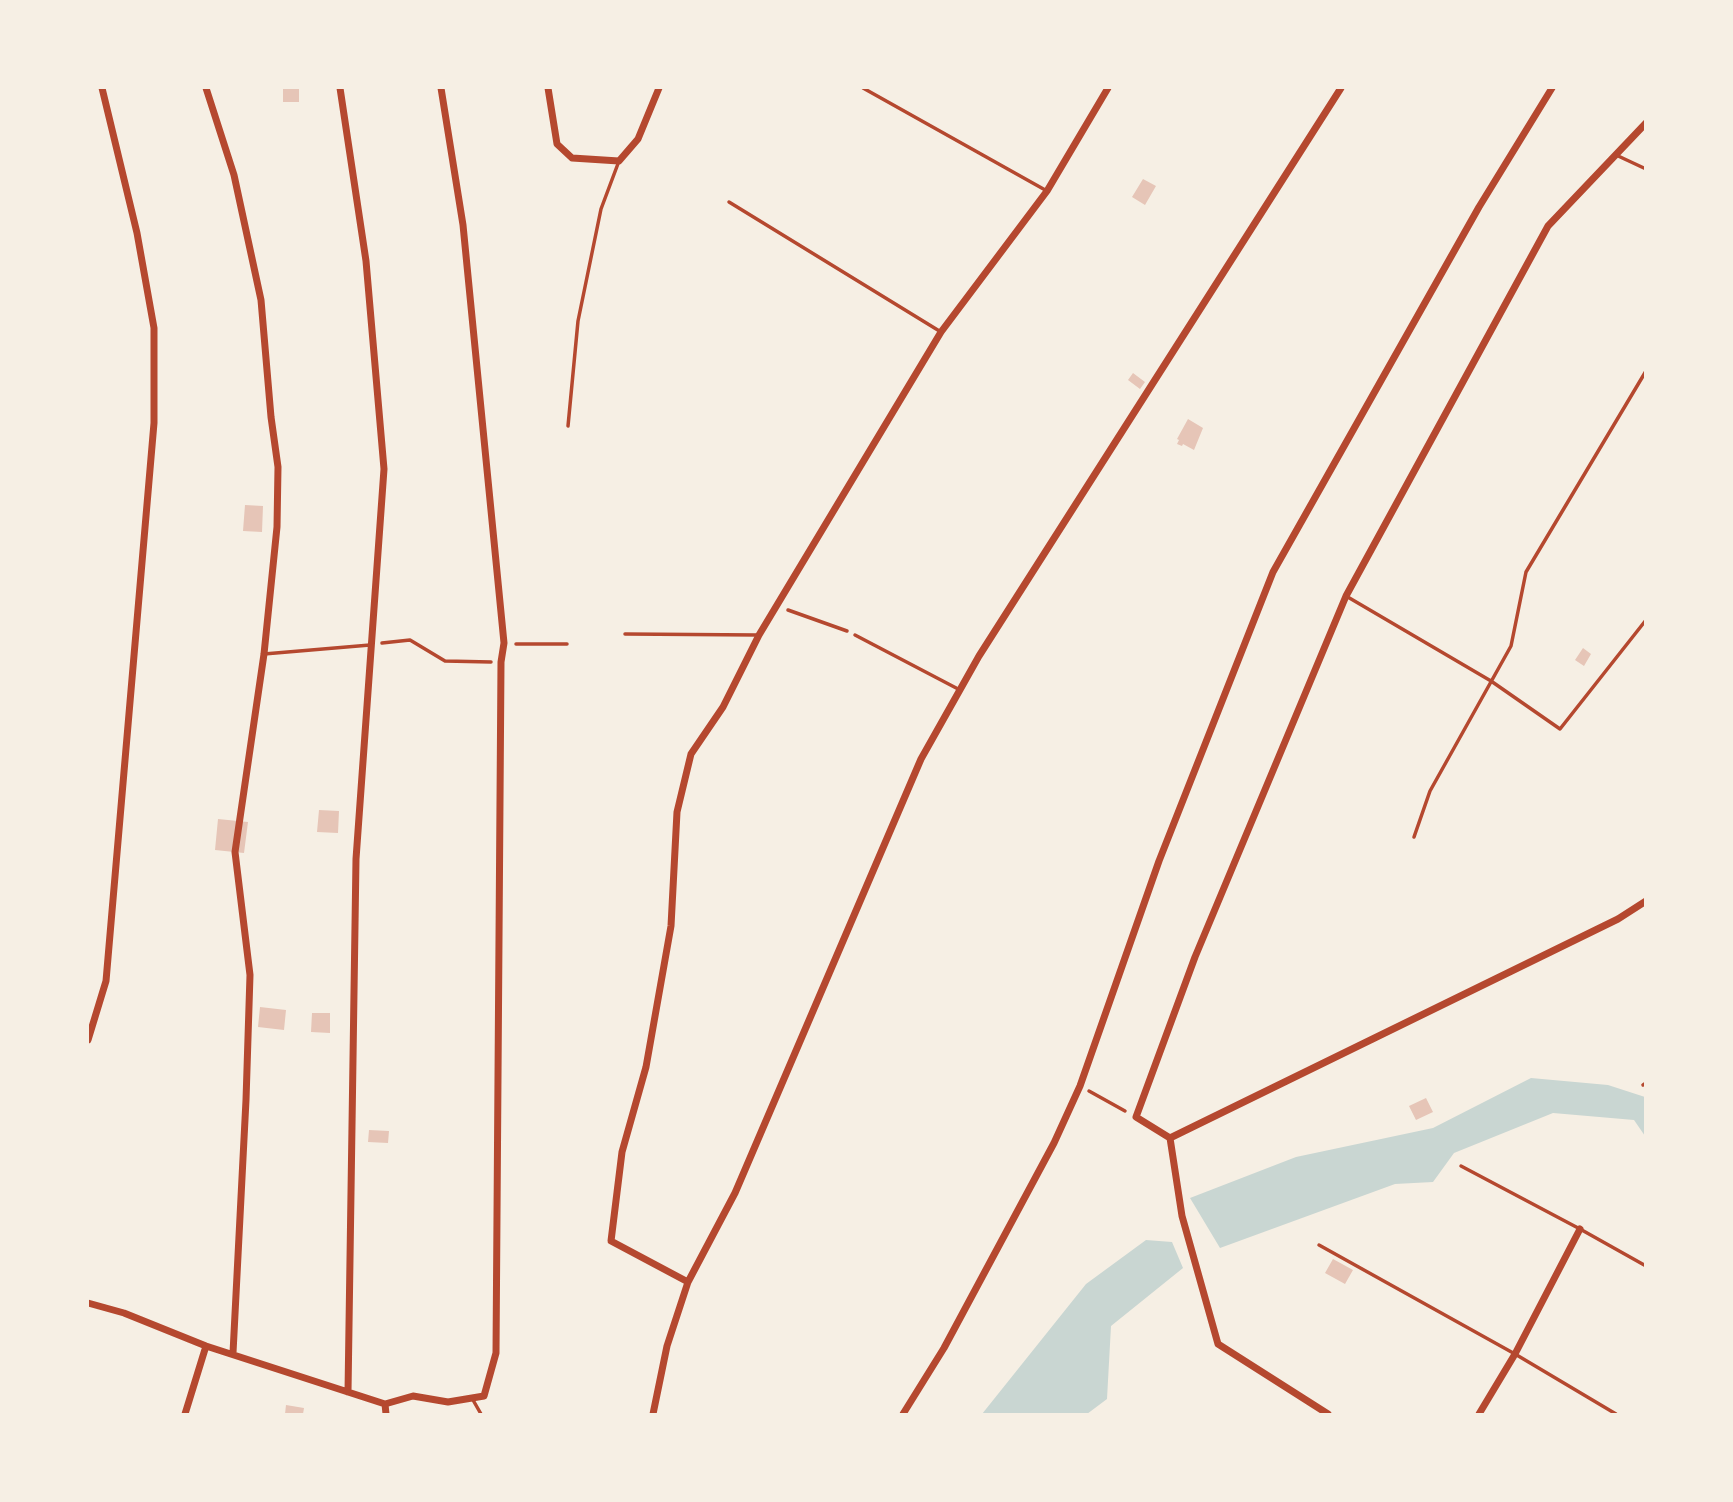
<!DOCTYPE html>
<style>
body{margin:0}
#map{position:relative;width:1733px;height:1502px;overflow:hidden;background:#f6efe4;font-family:"Exo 2",sans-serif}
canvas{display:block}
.frame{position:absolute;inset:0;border:89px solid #f6efe4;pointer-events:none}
</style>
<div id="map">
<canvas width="1733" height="1502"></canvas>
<div class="frame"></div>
</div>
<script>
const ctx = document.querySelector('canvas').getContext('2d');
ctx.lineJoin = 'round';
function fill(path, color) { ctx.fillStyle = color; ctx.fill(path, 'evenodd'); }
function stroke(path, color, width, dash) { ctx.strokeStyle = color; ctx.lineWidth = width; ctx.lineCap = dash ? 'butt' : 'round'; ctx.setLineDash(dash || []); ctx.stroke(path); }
fill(new Path2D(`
 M1531,1078l77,7 37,12v39l-11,-16 -81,-7 -99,40 -21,29 -38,2 -175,64 -30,-50 106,-41 137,-29z
 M1146,1240l26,2 11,26 -72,58 -4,73 -20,15h-105l104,-130z`), '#c9d6d2');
fill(new Path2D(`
 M283,88h16v14h-16z
 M1143,179l13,7 -11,19 -13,-8z
 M1133,373l12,9 -5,7 -12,-9z
 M1188,419l15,9 -9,22 -11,-6 -1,2 -5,-2 2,-4 -2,-1z
 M245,505l18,1 -1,26 -19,-1z
 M1583,648l8,6 -7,12 -9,-6z
 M319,810l20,1 -1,22 -21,-1z
 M218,819l30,3 -4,31 -29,-3z
 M260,1007l26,3 -2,20 -26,-3z
 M312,1013h18v20l-19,-1z
 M1426,1098l7,14 -17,8 -7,-14z
 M369,1130l20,1 -1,12 -20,-1z
 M1333,1259l20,11 -8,14 -20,-11z
 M286,1405l18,3 -1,6h-18z`), '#e6c5b7');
stroke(new Path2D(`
 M788,610l59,21
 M382,643l28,-3 35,21 46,1
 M516,644h51
 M1089,1091l36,20`), '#b5482f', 3.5);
stroke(new Path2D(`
 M863,88l184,103
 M1616,155l30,14
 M729,202l212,130
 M568,426l10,-105 23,-112 18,-48
 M1346,596l145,85 69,48 86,-109
 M625,634l132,1
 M855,635l105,55
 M264,654l106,-9
 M1414,837l16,-46 81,-145 15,-74 120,-201
 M1643,1085l3,-2
 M1461,1166l119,63 66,37
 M1319,1245l196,109 101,60
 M473,1400l8,14`), '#b5482f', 3.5);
stroke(new Path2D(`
 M206,88l28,87 27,125 10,117 7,50 -1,60 -13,127 -29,198 15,123 -4,125 -13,253
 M340,88l26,173 18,208 -28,390 -8,533
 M548,88l9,56 15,14 47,3 19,-22 21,-51
 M88,1040l18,-59 48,-558v-95l-17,-95 -35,-145
 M1170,1138l-34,-21 59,-160 151,-361 202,-370 98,-103
 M688,1282l-77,-41 11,-89 24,-85 25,-141 6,-114 14,-58 32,-47 36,-72 182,-303 106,-141 61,-103
 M88,1303l36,10 82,33 179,58 28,-8 35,6 36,-6 12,-43 5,-691 3,-19 -41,-418 -22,-137
 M385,1404l1,10
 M185,1414l21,-68
 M653,1414l14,-68 21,-64 47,-89 186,-434 58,-103 362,-568
 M903,1414l41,-66 110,-205 26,-57 79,-225 114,-289 206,-365 73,-119
 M1328,1414l-110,-70 -36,-128 -12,-78 448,-219 28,-18
 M1479,1414l36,-60 65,-125`), '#b5482f', 7);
</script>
